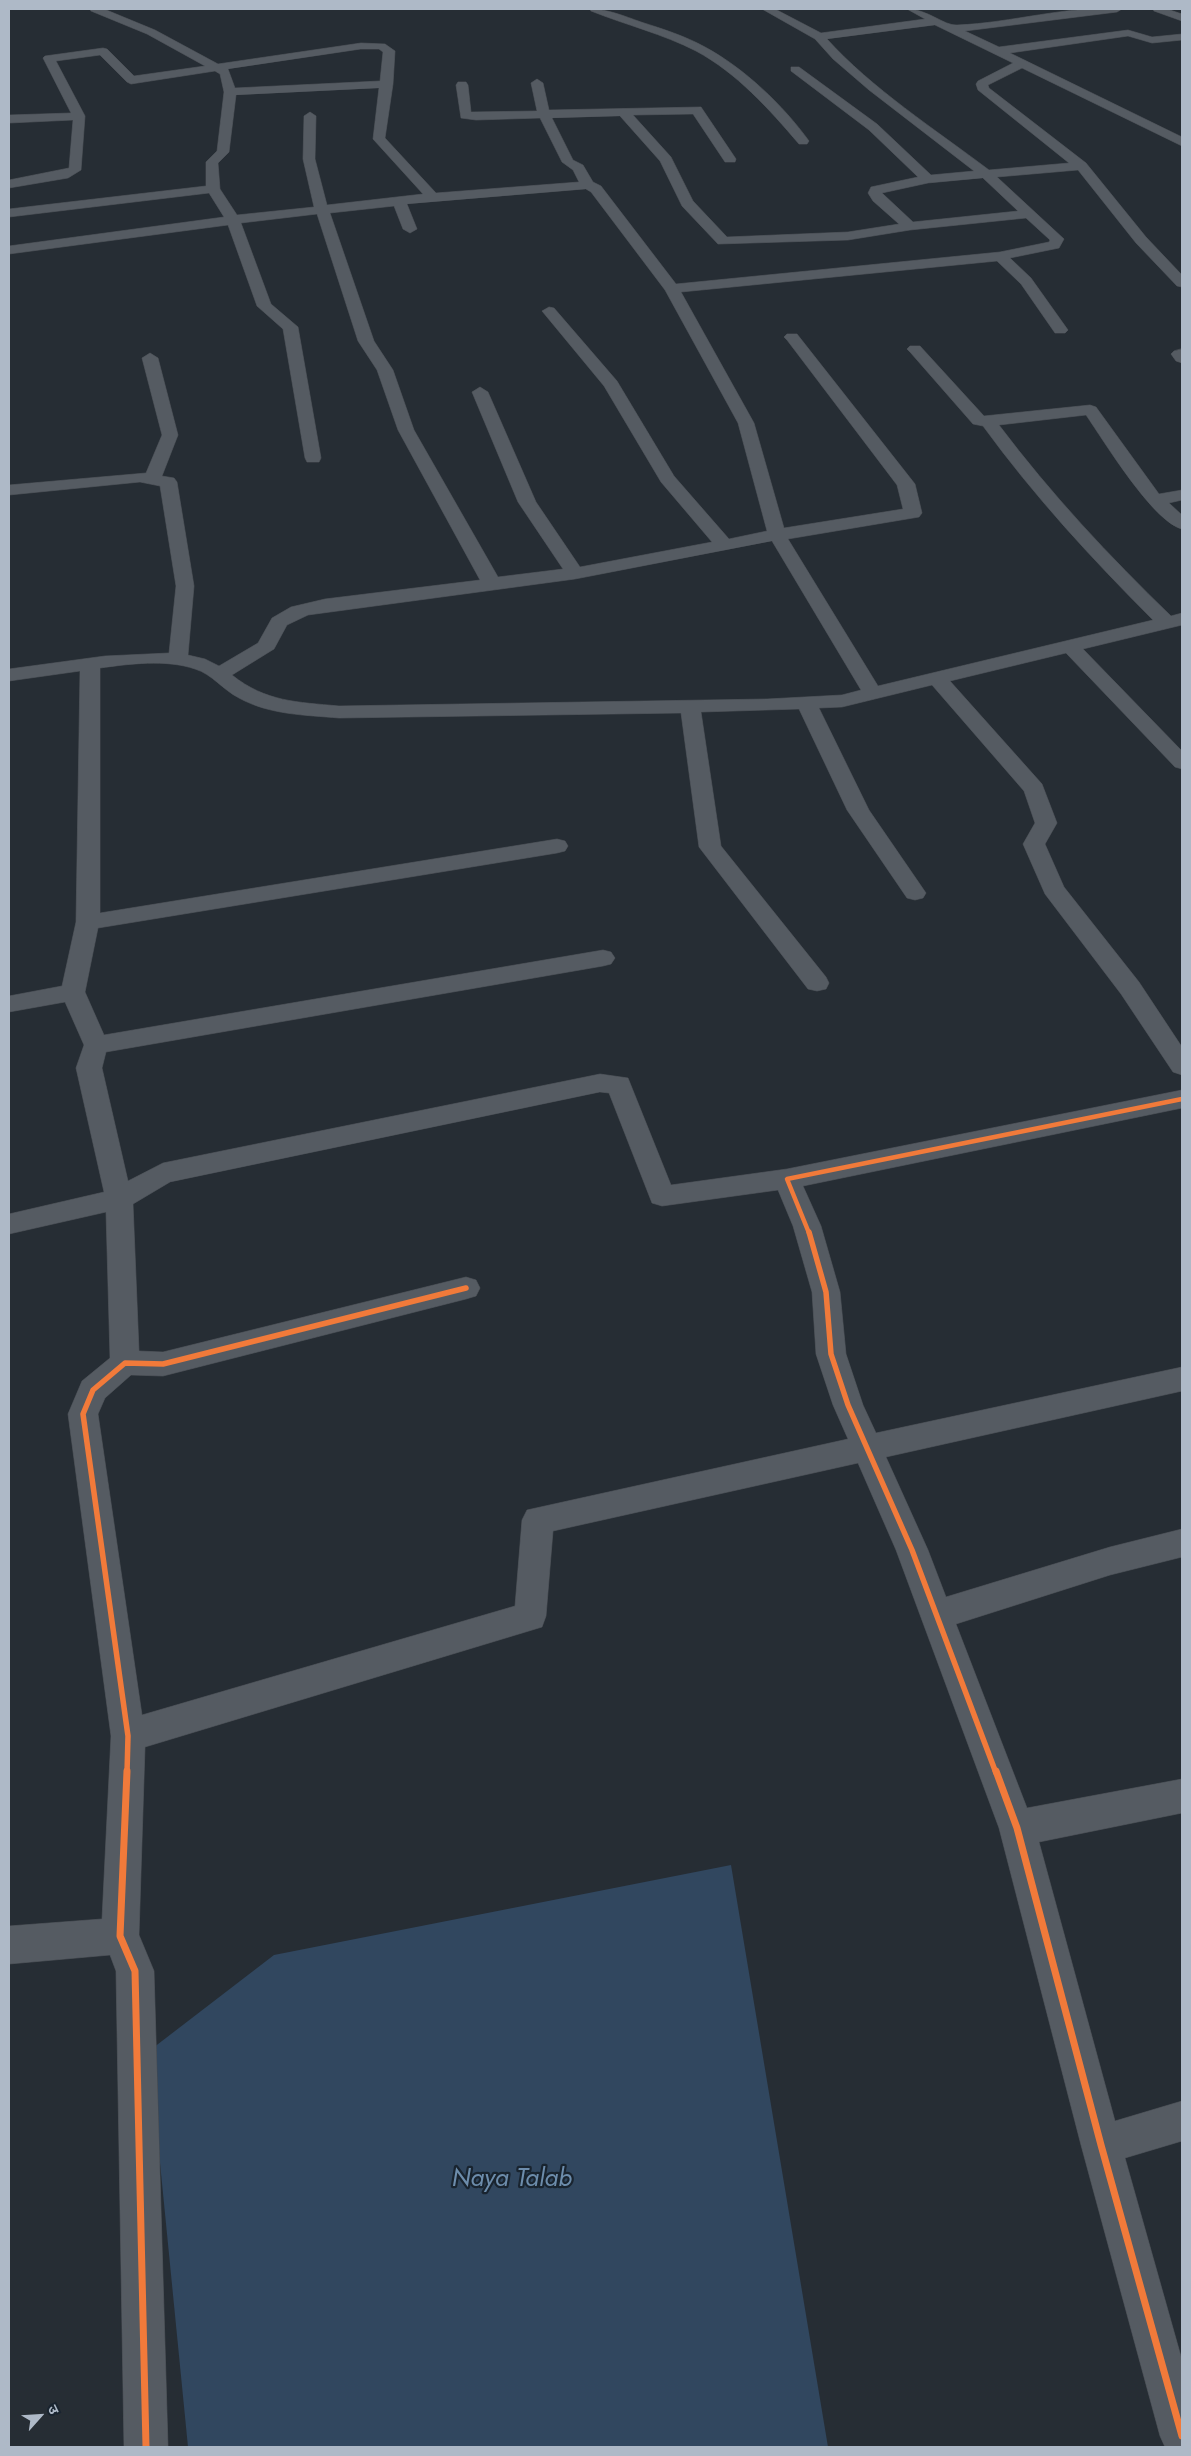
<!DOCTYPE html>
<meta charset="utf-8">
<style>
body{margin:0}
#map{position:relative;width:1191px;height:2456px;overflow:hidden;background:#262d34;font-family:Jost,"Noto Sans Devanagari",sans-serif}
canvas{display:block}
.frame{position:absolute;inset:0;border:10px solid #aeb9c7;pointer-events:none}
.north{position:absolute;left:15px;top:2391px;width:50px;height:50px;-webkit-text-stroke:4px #19242f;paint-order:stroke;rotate:64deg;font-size:14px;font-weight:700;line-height:20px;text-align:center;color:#aeb9c7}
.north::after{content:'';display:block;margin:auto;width:18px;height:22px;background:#aeb9c7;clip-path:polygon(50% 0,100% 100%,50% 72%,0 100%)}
</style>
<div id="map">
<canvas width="1191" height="2456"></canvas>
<div class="frame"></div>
<div class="north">उ</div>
</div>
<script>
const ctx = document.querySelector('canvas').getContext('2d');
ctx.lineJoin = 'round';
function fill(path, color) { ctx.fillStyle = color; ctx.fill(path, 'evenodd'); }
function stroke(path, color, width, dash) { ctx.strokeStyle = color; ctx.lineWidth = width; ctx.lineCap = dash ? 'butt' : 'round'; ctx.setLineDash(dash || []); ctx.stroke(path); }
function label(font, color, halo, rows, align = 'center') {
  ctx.font = font + ' Jost,sans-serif'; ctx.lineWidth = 4.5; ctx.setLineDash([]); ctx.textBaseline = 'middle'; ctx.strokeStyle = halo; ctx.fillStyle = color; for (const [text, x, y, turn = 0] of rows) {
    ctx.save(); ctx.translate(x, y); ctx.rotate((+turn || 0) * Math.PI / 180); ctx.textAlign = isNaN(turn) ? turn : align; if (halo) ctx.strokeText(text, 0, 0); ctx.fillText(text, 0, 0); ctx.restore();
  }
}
fill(new Path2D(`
 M731,1865l97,582h-640l-39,-396 125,-96z`), '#31475f');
const street = new Path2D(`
 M90,9h14l51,21 63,34 143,-21 24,1 10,7 -2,33 -8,54 51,55 143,-11 -6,-12 -11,-8 -22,-44 -64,2 -15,-2 -5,-33 2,-3h8l2,3 3,27 66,-1 -6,-28 6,-4 6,4 6,27 152,-3 35,52 -1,3h-10l-32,-48 -60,1 38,42 22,44 34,36 121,-5 51,-8 -26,-23 -5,-8 3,-6 47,-10 -49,-47 -78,-59v-4h8l78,57 54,51 43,-4 -105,-81 -36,-31 -18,-20 -53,-30h13l46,24 104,-14 -18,-10c21,0 37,17 50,16 55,-2 110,-20 165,-16l-5,3 -152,19 34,16 129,-17 24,7 30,-3v6l-30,3 -24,-7 -118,17 172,84v9l-160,-78 -34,17 1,3 97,75 60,74 36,38v12l-5,-1 -41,-43 -58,-73 -81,7 67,62 -5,9 -49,10 21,20 37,52 -3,3h-10l-34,-49 -24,-23 -316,31 73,131 30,105 119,-19 -6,-24 -110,-145 -3,-3 3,-3h10l118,150 7,29 -3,4 -131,22 90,147 275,-66c-61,-61 -119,-124 -170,-194l-10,-2 -63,-72 -3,-3 3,-3h10l64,70 106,-11 6,2 63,87 23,-4v10l-13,3 13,12v14c-29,-7 -78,-88 -96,-114l-87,10c52,69 110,131 172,191l11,-3v12l-99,24 99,102v18l-7,-2 -109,-114 -116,28 92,103 15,39 -12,21 19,43 75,95 43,65v28l-9,-3 -52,-78 -76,-100 -22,-50 12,-21 -11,-32 -92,-106 -90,22 -23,1 50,102 57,83 -3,5 -8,2 -8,-2 -60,-88 -48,-101 -98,3 20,134 105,131 3,6 -3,6 -9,2 -9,-2 -109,-142 -18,-134 -342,5c-34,-3 -69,-3 -100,-20 -16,-8 -27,-24 -44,-29 -29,-10 -66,-5 -95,-1v245l457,-74 8,2 3,5 -3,5 -8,2 -459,75 -13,64 19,43 499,-85 8,2 4,6 -4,6 -8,2 -497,86 -4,16 26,113 35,-18 437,-89 28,4 43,107 116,-16 395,-79v18l-379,78 18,40 19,66 6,62 17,51 13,28 306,-66v24l-296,66 42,93 18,47 164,-50 72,-18v28l-72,18 -154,49 71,184 155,-29v34l-143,29 76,279 67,-20v40l-57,17 57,202v87h-17l-5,-11 -79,-291 -82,-317 -103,-278 -38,-87 -305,68 -7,85 -4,11 -397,120 -6,188 15,36 14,476h-44l-8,-476 -6,-16 -101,9v-38l93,-7 9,-183 -43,-322 14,-33 28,-23 -4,-146 -97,22v-20l95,-22 -28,-124 8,-23 -19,-43 -56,10v-16l53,-10 14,-64 4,-251 -71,10v-12l96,-13 64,-3 7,-67 -16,-100 -20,-4 -131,13v-10l137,-12 16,-38 -20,-77 8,-5 8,5 20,77 -16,41 12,2 3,4 17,104 -6,69 17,4 14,7 39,-23 14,-25 19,-11 34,-8 155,-19 -82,-150 -21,-60 -19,-29 -41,-127 -76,9 30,81 27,23 23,131 -2,4h-12l-2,-4 -22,-129 -26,-23 -29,-81 -219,29v-8l215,-29 -15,-24 -200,24v-8l197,-23v-24l11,-11 7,-59 -4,-18 -5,-3 -84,13 -4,-2 -27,-27 -44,6 29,55 -4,54 -13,8 -59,10v-8l60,-12 4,-48 -64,3v-8l62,-2 -28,-55 2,-2 58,-8 4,1 27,27 71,-10 -58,-32 -56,-23zM935,25l78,38 -35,18 -2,3 2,6 91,73 -80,7c-53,-40 -118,-82 -162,-131zM361,49h18l4,3 -3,29 -145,7 -7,-19zM379,88l-6,51 50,55 -96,11 -12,-46 1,-43 -6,-4 -6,4 -1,43 11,48 -77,8 -17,-26 -2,-26 11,-11 7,-57zM620,116l40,45 22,45 36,38 130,-4 62,-10 116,-12 24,22 -1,2 -49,10 -324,32 -75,-98 -8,-4 -10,-17 -10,-5 -21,-42zM983,178l35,33 -105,11 -31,-29 46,-10zM586,189l5,3 74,98 73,133 29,108 -38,8 -55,-63 -57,-95 -63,-73 -5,-1 -7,4 62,75 57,96 51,60 -132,25 -44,-65 -48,-110 -8,-5 -8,5 46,110 45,67 -65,8 -84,-147 -21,-60 -19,-29 -44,-128 64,-7 9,23 7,4 7,-4 -10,-25zM772,541l89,149 -19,5 -75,4 -428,7c-42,-4 -73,-4 -107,-31l42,-26 13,-24 21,-10 267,-36zM600,1092l9,1 43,110 10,3 116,-16 15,36 19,66 4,62 17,51 15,34 -321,71 -5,10 -7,86 -373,109 -44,-301 7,-16 26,-23 32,1 303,-77 10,-3 4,-8 -4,-8 -10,-3 -303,75 -24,-1 -6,-147 37,-22z
 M590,9c18,0 34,7 51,13 22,7 44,14 64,25 39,21 78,58 104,94l-2,3h-8c-30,-35 -62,-71 -103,-93 -33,-17 -70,-26 -105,-40z
 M1153,9h14l15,5v7l-28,-10z
 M1182,349v14l-6,-2 -5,-7 3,-3z`);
stroke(street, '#44494f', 1);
fill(street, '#555b62');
stroke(new Path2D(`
 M809,1233l-22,-54 395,-80`), '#f17a3a', 4.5);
stroke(new Path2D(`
 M809,1232l17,60 5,62 17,51 64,145 84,223
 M127,1773l1,-37 -45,-322 10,-24 32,-27 38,1 303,-76`), '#f17a3a', 5.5);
stroke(new Path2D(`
 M127,1771l-7,165 15,35 11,476
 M996,1771l21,57 84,317 81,291`), '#f17a3a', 7);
label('italic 25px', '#6d8dac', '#19242f', [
 ["Naya Talab",512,2180]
]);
</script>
